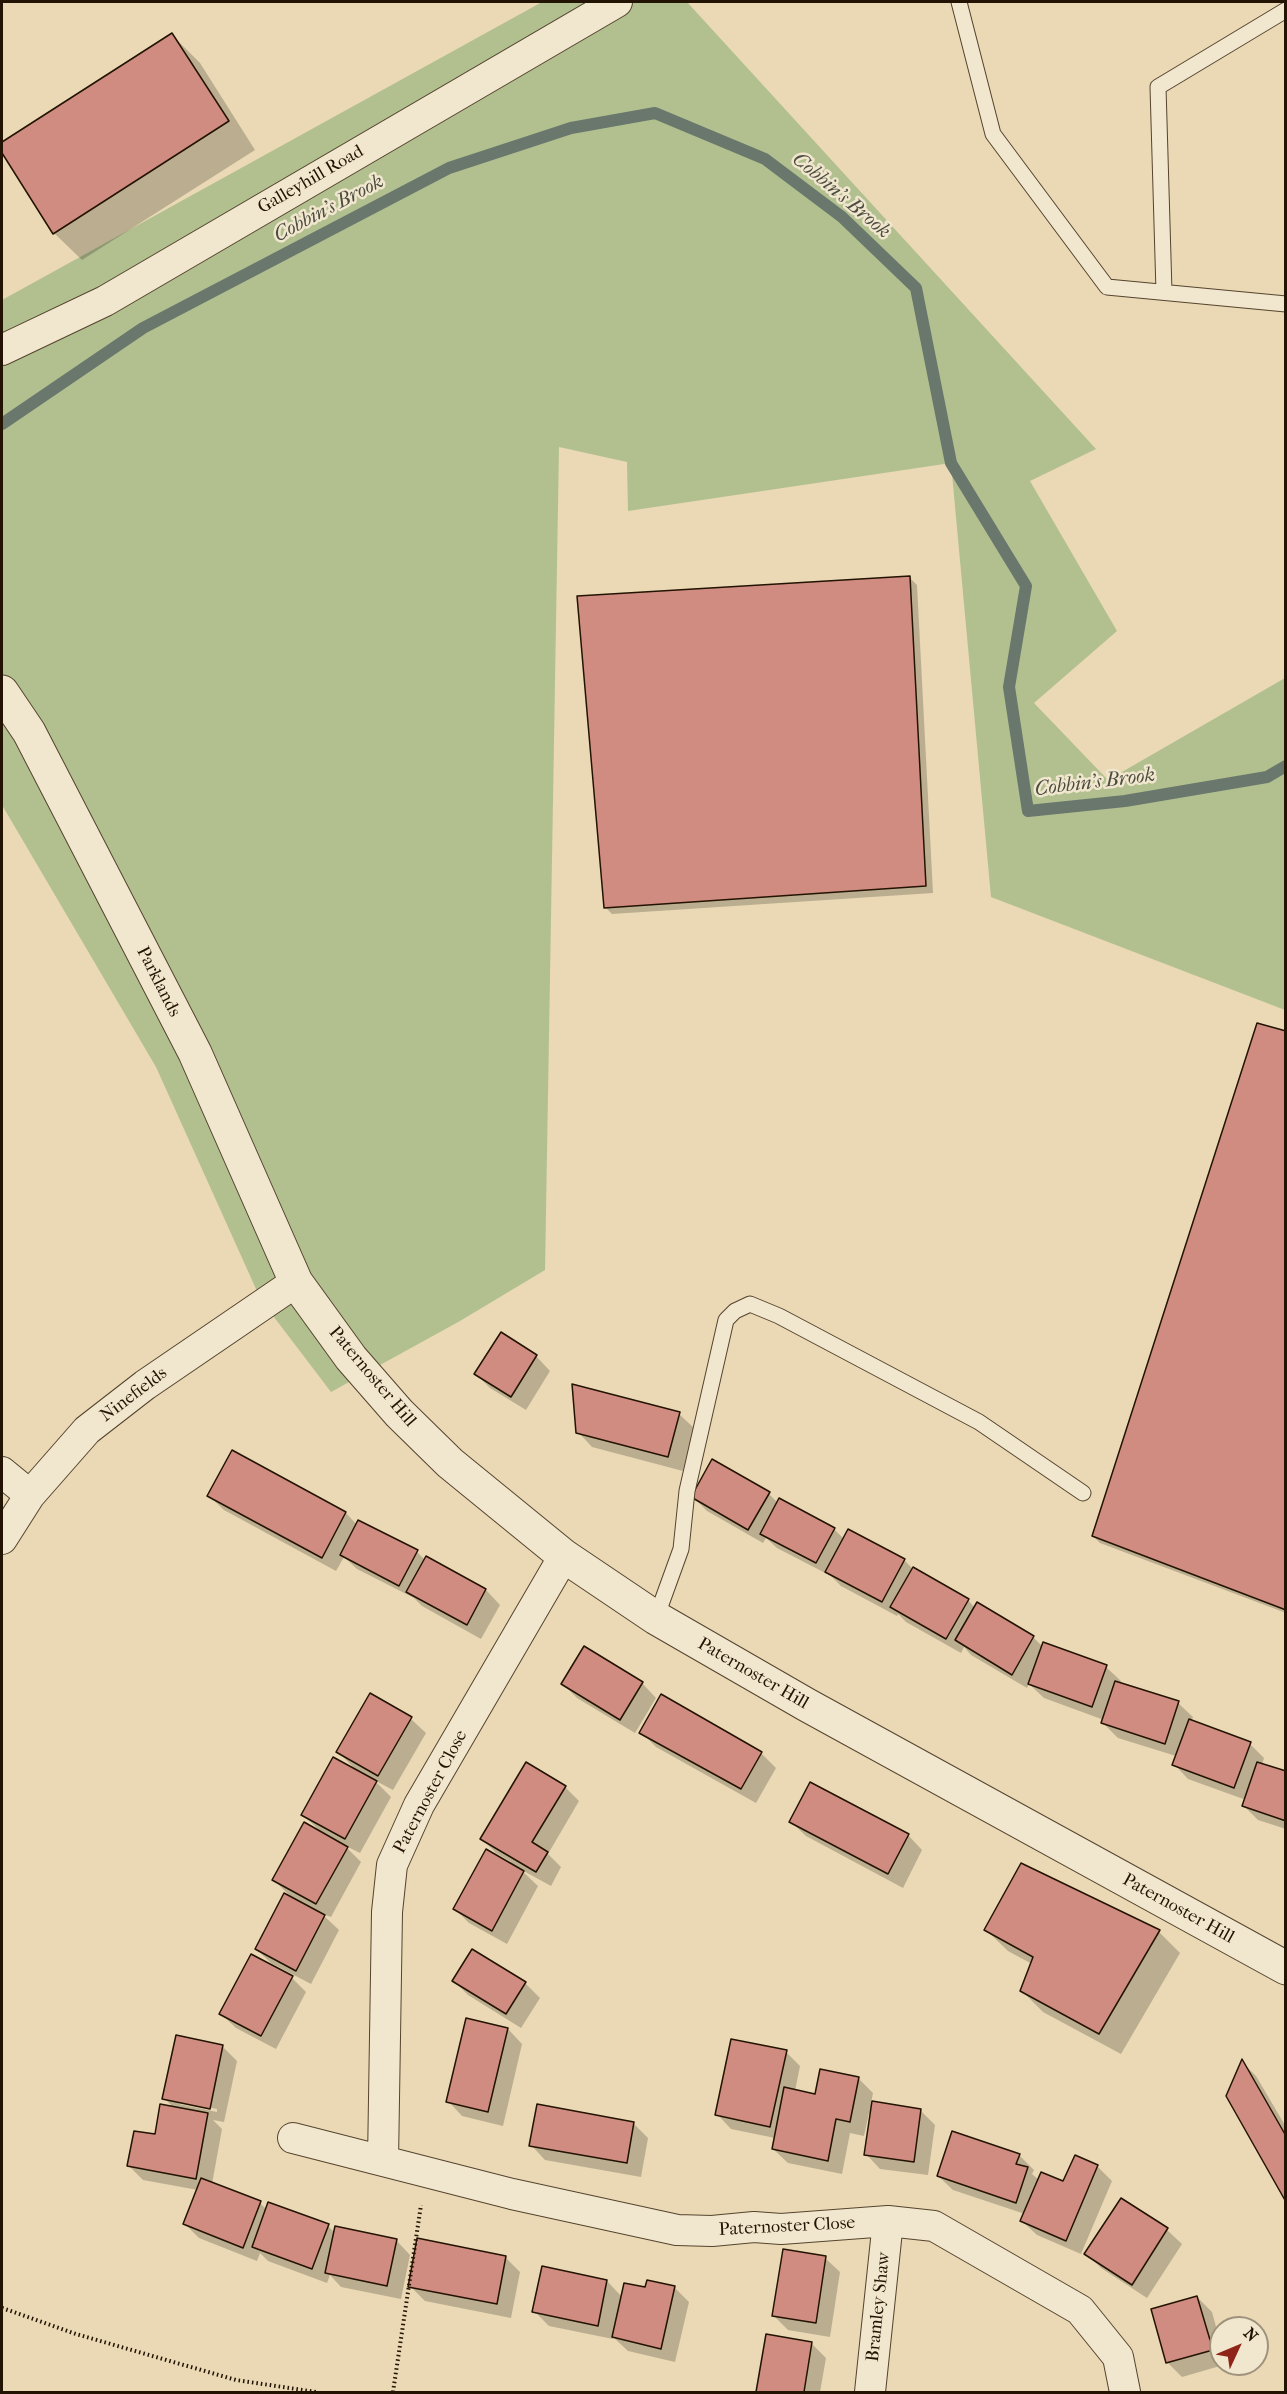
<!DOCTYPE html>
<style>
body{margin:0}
#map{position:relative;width:1287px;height:2394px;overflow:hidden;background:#ead9b4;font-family:"IM FELL French Canon",serif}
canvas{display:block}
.frame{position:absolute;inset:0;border:3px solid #231302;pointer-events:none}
.north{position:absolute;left:1209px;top:2316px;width:60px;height:60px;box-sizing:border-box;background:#f1e6ce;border:2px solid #9f927c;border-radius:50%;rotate:46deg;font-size:16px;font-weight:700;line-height:24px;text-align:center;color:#231302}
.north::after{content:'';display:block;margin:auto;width:21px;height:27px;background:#8f2418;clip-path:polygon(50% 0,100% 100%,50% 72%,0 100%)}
</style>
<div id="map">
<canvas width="1287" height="2394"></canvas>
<div class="frame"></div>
<div class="north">N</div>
</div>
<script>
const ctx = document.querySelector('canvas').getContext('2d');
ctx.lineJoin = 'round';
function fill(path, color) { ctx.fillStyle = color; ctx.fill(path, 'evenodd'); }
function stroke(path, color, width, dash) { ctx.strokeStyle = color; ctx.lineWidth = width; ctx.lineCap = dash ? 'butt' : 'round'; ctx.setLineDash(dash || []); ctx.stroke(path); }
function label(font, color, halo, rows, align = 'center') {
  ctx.font = font + ' "IM FELL French Canon",serif'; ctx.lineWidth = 5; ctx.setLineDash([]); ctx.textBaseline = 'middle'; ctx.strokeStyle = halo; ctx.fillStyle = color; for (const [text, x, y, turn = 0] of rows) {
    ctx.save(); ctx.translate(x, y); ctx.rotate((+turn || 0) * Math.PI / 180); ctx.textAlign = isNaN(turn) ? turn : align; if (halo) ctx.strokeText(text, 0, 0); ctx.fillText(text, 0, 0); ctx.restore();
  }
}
fill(new Path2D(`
 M542,2h145l409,447 -66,32 87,150 -83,72 74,77 177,-102v332l-294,-113 -40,-434 -323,48 -1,-49 -68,-15 -14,823 -85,51 -129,71 -70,-92 -105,-233 -154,-262v-505z`), '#b2c090');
fill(new Path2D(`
 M172,35l28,28 55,87 -173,110 -28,-27 -52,-82v-7z
 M910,578l7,7 16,308 -321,21 -7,-7z
 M1286,1032v581l-186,-70 -7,-7z
 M536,1356l14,15 -24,39 -36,-22 -14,-14z
 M679,1414l15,14 -11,43 -91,-24 -14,-15z
 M232,1452l114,61 11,12 60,27 8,8 1,-2 60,32 14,15 -19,34 -59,-33 -8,-8 -57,-29 -13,-12 -8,14 -112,-61 -15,-14z
 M769,1494l9,9 56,26 10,10 60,21 8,8 56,32 7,8 3,-4 56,34 9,9 1,-3 62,23 15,14 -1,3 58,19 15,14 -2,5 59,22 14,14 -2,7 24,8v56l-28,-9 -14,-14 2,-6 -58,-21 -14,-15 2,-8 -58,-18 -15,-15 1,-3 -60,-22 -15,-14 -2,4 -56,-33 -7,-8 -3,6 -55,-31 -8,-8 -1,2 -56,-30 -10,-10 -54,-28 -11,-10 -3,5 -56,-32 -14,-14z
 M642,1683l14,15 -21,35 -58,-35 -14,-14z
 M371,1695l40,24 15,14 -33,57 -19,-10 17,17 -31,56 -16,-8 17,17 -30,55 -9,-3 17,16 -28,54 -40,-21 -15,-14 37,-50 -19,-19 46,-49 -17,-16 53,-45 -18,-18z
 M641,1732l120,21 15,15 -20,35 -100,-56z
 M565,1787l14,14 -31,53 13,13 -10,19 -31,-17 18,17 -31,58 -38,-21 -14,-14 56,-47 -15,-9 -14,-14z
 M791,1822l117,13 14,15 -19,38 -97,-52z
 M986,1930l173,2 21,21 -59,101 -78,-42 -22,-22 11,-26 -24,-13z
 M472,1951l53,32 15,15 -19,30 -53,-33 -14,-14z
 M292,1978l14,14 -30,57 -40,-21 -15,-14z
 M508,2029l14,15 -19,82 -41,-10 -14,-15z
 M222,2046l15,15 -13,61 -11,-2 9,9 -10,55 48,19 7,7 61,16 7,7 61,7 14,15 -9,44 -60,-12 -11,-12 -3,8 -59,-22 -8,-8 -3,8 -58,-23 -14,-14 13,-34 -55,-10 -14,-14 27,-30 18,-28 -10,-10zM179,2101l38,8v3l-38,-8z
 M786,2052l14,14 -5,25 21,4 5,-24 38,8 14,14 -2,10 49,7 15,15 -7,50 -48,-6 -14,-15 5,-40 -2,-1 -5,23 -14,-3 -8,41 -54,-11 -15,-14 2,-11 -44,-9 -14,-15z
 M1242,2062l14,14 30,51v72z
 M633,2123l15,15 -7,39 -96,-17 -14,-15z
 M1019,2155l15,15 -2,4 7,6 25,3 33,-17 15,15 -31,73 -44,-19 -15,-14 3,-7 -72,-24 -15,-14z
 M1121,2200l46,30 15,14 -35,54 -46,-30 -15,-15z
 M506,2258l14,14 -9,46 -86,-17 -15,-15z
 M825,2258l15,14 -10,65 -42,-7 -14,-14z
 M543,2268l64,13 15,16 24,-8 28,-2 15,15 -14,60 -47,-11 -15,-14v2l-64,-13 -15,-15z
 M1197,2297l15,15 9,33v19h6l-45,13 -15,-15z
 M768,2336l43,7 15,15 -6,34h-62z`), '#0003');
stroke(new Path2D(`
 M2,424l141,-96 306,-160 122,-40 84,-15 110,46 77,58 74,71 35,175 75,123 -17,101 19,124 97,-10 142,-24 19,-11`), '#69776c', 12);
const building = new Path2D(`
 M172,33l57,88 -176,113 -51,-81v-11z
 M910,576l16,310 -322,22 -27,-312z
 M1257,1023l29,8v579l-194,-74z
 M501,1332l36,23 -26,42 -37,-23z
 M572,1384l108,28 -12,45 -92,-24z
 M232,1450l114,62 -24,46 -115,-62z
 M712,1459l58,33 -22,38 -57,-33z
 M779,1498l56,30 -19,35 -56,-29z
 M358,1520l60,30 -19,36 -59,-31z
 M848,1529l57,30 -23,43 -57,-30z
 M426,1556l60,33 -19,36 -61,-33z
 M913,1567l56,32 -23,40 -56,-32z
 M977,1602l57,34 -22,39 -57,-35z
 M1043,1642l64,23 -15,42 -64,-23z
 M584,1646l59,36 -23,38 -59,-36z
 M1115,1681l64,20 -14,43 -64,-21z
 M370,1693l42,24 -34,59 -42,-24z
 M661,1694l101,58 -21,37 -102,-56z
 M1189,1719l62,23 -17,46 -62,-23z
 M333,1757l44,24 -32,58 -44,-24z
 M526,1762l40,24 -34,56 16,10 -12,20 -56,-33z
 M1257,1762l29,9v50l-44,-15z
 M810,1782l99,52 -21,40 -99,-52z
 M304,1822l44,25 -32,57 -44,-24z
 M486,1849l38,22 -32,60 -39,-22z
 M1021,1863l139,67 -61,104 -79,-43 13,-34 -49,-27z
 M284,1893l41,22 -29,56 -41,-22z
 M472,1949l54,33 -20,32 -54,-33z
 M251,1954l42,22 -32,60 -42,-22z
 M466,2018l42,10 -20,84 -42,-10z
 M176,2035l47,10 -13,64 -48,-10z
 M731,2039l56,11 -17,77 -55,-12z
 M1242,2059l44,77v66l-60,-106z
 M820,2069l39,8 -9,45 -14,-3 -8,42 -56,-12 12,-62 31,7z
 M872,2101l49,8 -7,53 -50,-7z
 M160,2104l48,9 -12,66 -69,-13 7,-35 21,3z
 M537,2104l97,18 -7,41 -98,-17z
 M952,2131l68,23 -4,10 12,3 -12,36 -79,-27z
 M1075,2155l23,10 -32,76 -46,-20 21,-49 22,9z
 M201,2178l60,23 -18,47 -60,-24z
 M1121,2198l47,30 -36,57 -48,-31z
 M268,2202l61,22 -17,45 -60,-22z
 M335,2226l62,13 -10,47 -62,-13z
 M417,2238l89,18 -9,48 -89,-17z
 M783,2249l43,7 -10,67 -44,-7z
 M542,2266l65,14 -9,46 -66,-14z
 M647,2280l28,6 -14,63 -49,-12 12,-54 21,4z
 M1197,2296l16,54 -47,13 -15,-54z
 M766,2334l46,8 -8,50h-48z`);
fill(building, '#d08c80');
stroke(building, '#231302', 1.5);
const service = new Path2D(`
 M959,2l34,132 114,153 179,17
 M1164,292l-6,-205 128,-77
 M656,1618l25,-69 6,-58 39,-171 9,-9 15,-7 29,12 200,106 104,71`);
const minor = new Path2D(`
 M2,350l103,-49 512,-299
 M2,1472l28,23
 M2,1539l28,-44 57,-65 58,-45 151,-103
 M564,1556l-145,249 -27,60 -5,47 -4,249 129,33 165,36 35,1 42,-4 27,2 107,-8 46,5 146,84 38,47 7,35
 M293,2138l90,23
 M870,2392l18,-171`);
const tertiary = new Path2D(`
 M2,692l27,40 166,321 101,229 55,76 48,55 51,50 114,93 92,62 151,87 479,263`);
stroke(service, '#55442e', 17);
stroke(minor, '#55442e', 32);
stroke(tertiary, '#55442e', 35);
stroke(new Path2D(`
 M2,2308l74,26 160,46 80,12
 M393,2392l28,-187`), '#231302', 4, [1.5, 3]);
stroke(service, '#f1e6ce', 15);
stroke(minor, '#f1e6ce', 30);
stroke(tertiary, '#f1e6ce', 33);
label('18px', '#231302', '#f1e6ce', [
 ["Galleyhill Road",311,180,-30],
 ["Parklands",158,982,63],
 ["Paternoster Hill",372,1377,50],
 ["Ninefields",134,1395,-37],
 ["Paternoster Hill",753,1674,30],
 ["Paternoster Close",431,1792,-62],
 ["Paternoster Hill",1178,1909,29],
 ["Paternoster Close",787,2227,-3],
 ["Bramley Shaw",879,2307,-84]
]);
label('italic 20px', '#4c4d40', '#f1e6ce', [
 ["Cobbin's Brook",841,196,40],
 ["Cobbin's Brook",329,209,-28],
 ["Cobbin's Brook",1095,783,-7]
]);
</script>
